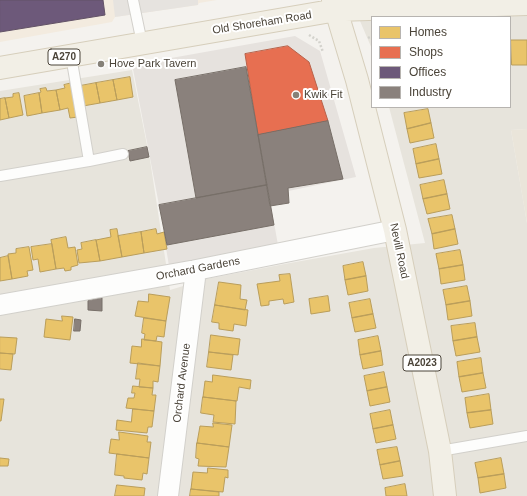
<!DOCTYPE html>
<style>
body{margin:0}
#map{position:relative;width:527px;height:496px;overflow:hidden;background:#f4f2ee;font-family:Arial,sans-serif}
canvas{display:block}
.legend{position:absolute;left:371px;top:16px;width:140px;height:92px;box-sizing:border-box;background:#fff;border:1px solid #b7b4b0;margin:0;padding:5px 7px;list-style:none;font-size:12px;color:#4b4439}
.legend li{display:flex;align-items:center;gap:8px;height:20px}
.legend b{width:20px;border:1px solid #b7b4b0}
</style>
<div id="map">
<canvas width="527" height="496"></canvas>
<ul class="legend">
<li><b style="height:11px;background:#e9c46a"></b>Homes</li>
<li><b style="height:11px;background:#e76f51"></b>Shops</li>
<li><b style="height:11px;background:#6d597a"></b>Offices</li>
<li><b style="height:11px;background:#8a817c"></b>Industry</li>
</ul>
</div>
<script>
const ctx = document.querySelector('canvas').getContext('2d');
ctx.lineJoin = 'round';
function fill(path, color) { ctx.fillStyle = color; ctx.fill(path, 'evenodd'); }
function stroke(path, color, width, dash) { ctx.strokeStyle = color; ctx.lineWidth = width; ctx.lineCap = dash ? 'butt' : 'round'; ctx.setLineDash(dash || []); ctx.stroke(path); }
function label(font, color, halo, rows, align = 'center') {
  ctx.font = font + ' Arial,sans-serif'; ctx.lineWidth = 4; ctx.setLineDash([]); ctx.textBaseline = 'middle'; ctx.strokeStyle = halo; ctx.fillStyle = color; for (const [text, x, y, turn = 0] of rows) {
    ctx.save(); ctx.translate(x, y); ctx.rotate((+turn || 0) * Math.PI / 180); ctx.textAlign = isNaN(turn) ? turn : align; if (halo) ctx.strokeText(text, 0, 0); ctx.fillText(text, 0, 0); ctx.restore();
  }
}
fill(new Path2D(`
 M351,0h176v129l-16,1 16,93v273h-527v-405l132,-21 18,90 20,130 36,-11 84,-16 84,-15 51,-5 -36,-136h121v-90h-138v32z`), '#e7e4dc');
fill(new Path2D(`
 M0,0h217l-18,3 -1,2 -83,12 -3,5 -112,20z`), '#f3ebdf');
fill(new Path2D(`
 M295,36l25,15 36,126 -87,18 9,50 -109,21 -10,-61 -26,-136 10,-6z`), '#e6e2de');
fill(new Path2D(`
 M527,129v94l-16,-93z`), '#eae5da');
fill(new Path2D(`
 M113,0h85v5l-83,12z`), '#e6e3df');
const homes = new Path2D(`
 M511,40h16v25h-15z
 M130,77l3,20 -16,3 -4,-20z
 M113,80l4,20 -17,3 -4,-20z
 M72,83l6,34 -8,1 -2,-10 -8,2 -4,-20 9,-2 -1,-3z
 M96,83l4,20 -17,3 -3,-20z
 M46,88l1,3 9,-1 4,20 -18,3 -3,-20 2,-1 -1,-3z
 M19,93l4,22 -14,3 -4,-20 8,-1v-3z
 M39,93l3,20 -15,3 -3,-20z
 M5,98l4,20 -9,2v-21z
 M428,109l3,14 -24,6 -3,-16z
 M431,123l3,15 -24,5 -3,-14z
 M436,144l3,15 -23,5 -3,-15z
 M439,159l3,15 -23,4 -3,-14z
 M444,180l3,14 -24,5 -3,-14z
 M447,194l3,15 -23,5 -4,-15z
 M452,215l3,14 -23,5 -4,-15z
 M117,229l5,28 -22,4 -4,-21 15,-3 -1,-7z
 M156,229l1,5 7,-2 3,17 -23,4 -3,-21z
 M455,229l3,15 -24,5 -2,-15z
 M141,232l3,21 -22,4 -4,-21z
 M66,237l2,11 7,-1 3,18 -7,2v3l-6,1 -1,-3 -8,1 -5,-29z
 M96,240l4,21 -21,2 -2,-13 5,-1 -1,-6z
 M52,244l4,25 -16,3 -2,-13 -5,1 -2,-13z
 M29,247l4,23 -6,1 1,5 -16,3 -4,-25 8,-1v-4z
 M460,250l3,15 -24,4 -3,-15z
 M8,256l4,23 -12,2v-23z
 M363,262l3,14 -21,4 -2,-14z
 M463,265l2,15 -24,4 -2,-15z
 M290,274l4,28 -10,2 -1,-5 -14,2v4l-8,1 -4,-22 23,-3 -1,-6z
 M366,276l2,15 -20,4 -3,-15z
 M219,282l22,3 -1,14 7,1 -2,10 -30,-5z
 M467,286l3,15 -24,4 -3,-15z
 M149,294l21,3 -4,24 -31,-5 3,-15 10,1z
 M328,296l2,15 -19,3 -2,-15z
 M370,299l3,15 -21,4 -3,-15z
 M470,301l2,15 -24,4 -2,-15z
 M215,305l33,5 -2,16 -12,-2 -1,7 -14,-2v-6l-7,-1z
 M373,314l3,14 -21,4 -3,-14z
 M62,316l11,1 -3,23 -26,-3 2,-18 16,2z
 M144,318l22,3 -2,16 -7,-1 -1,5 -12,-1 1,-6 -3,-1z
 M475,323l2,14 -24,4 -2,-15z
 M211,335l29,4 -2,16 -29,-3z
 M378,336l3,15 -21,4 -2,-15z
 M0,337l17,1 -2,16 -15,-1z
 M477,337l3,15 -24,4 -3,-15z
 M142,339l20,3 -2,24 -30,-3 2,-17 9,1z
 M381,351l2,14 -20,4 -3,-14z
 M209,352l24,3 -2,15 -24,-3z
 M0,353l13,1 -2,16 -11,-1z
 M481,358l2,15 -24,4 -2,-15z
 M138,363l22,3 -2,16 -5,-1v7l-14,-1 1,-8h-4z
 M384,372l3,15 -20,4 -3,-15z
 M483,373l3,15 -24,4 -3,-15z
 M213,375l38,5 -1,9 -11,-2 -2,14 -34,-4 2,-16 7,1z
 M133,386l20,2 -1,7h4l-2,16 -28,-3 2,-10h6l1,-5h-3z
 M387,387l3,15 -20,4 -3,-15z
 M489,394l2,16 -24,3 -2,-15z
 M203,397l33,4 -1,23 -22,-2 1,-7 -13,-2z
 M0,399h4l-3,22h-1z
 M133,409l21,2 -2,16h-4l-1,6 -31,-3 1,-10 14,2z
 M390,410l3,15 -20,4 -3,-15z
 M491,410l2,14 -23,4 -3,-15z
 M213,423l19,2 -3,22 -32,-4 3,-17 13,1z
 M393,425l3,14 -20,4 -3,-14z
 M119,432l29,4 -1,6h4l-2,16 -40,-5 2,-14 8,1z
 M197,443l32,4 -3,20 -28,-1 1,-7 -3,-1z
 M397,447l3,14 -20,4 -3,-15z
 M117,454l32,4 -2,16 -4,-1 -1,7 -18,-2v-2l-9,-1z
 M0,458l9,1 -1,7h-8z
 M501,458l3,16 -26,4 -3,-15z
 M400,461l3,15 -20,3 -3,-14z
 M208,468l20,2v8l-3,-1 -2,15 -32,-3 2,-17 14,1z
 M504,474l2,14 -26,5 -2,-15z
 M405,484l2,12h-21l-1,-8z
 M117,485l28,3 -1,8h-29z
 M191,489l28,3v4h-29z`);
fill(homes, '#e9c46a');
stroke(homes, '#ba9e5b', 1);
const shops = new Path2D(`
 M288,46l21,16 19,59 -70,14 -13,-81z`);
fill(shops, '#e76f51');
stroke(shops, '#b8624a', 1);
const offices = new Path2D(`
 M0,0h103l2,15 -105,17z`);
fill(offices, '#6d597a');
stroke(offices, '#635366', 1);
const industry = new Path2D(`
 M246,67l21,118 -71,13 -21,-118z
 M328,121l15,58 -55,9 1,15 -19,3 -12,-71z
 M147,147l2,10 -19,4 -2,-10z
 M267,185l7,40 -107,20 -8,-40z
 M102,298v13l-14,-1v-9z
 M75,319l6,1 -1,11h-6z`);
fill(industry, '#8a817c');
stroke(industry, '#776f68', 1);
const service = new Path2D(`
 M133,0l9,43
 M89,161l34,-7
 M0,176l89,-15 -18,-105
 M440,451l87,-15`);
const minor = new Path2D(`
 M0,305l196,-35 199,-40
 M168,496l28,-226`);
const primary = new Path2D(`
 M333,0l24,80 38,150 45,221 5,45
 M0,68l337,-58 190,-6`);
stroke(service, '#d2d0cb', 12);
stroke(minor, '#d2d0cb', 22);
stroke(primary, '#d6cebb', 24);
stroke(new Path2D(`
 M309,35l10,6 4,11
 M368,38l4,-2`), '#d3d2cc', 2.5, [2, 2]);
stroke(service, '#fdfdfc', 10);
stroke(minor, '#fdfdfc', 20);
stroke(primary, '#f2efe6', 22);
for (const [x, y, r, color] of [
 [101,64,4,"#868178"],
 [296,95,4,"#868178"]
]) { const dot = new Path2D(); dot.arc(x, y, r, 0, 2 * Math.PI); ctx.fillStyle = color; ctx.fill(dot); stroke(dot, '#fff', 1.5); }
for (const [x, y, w] of [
 [64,57,32],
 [422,363,38]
]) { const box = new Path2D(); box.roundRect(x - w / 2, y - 8, w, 16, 3); ctx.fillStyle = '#fff'; ctx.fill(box); stroke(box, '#4b4439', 1); }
label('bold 10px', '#4b4439', null, [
 ["A270",64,57],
 ["A2023",422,363]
]);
label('11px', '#4b4439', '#fff', [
 ["Old Shoreham Road",262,23,-9],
 ["Nevill Road",399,251,78],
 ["Orchard Gardens",198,269,-11],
 ["Orchard Avenue",182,383,-83]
]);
label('11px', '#4b4439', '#fff', [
 ["Hove Park Tavern",109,64],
 ["Kwik Fit",304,95]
], 'left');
</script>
